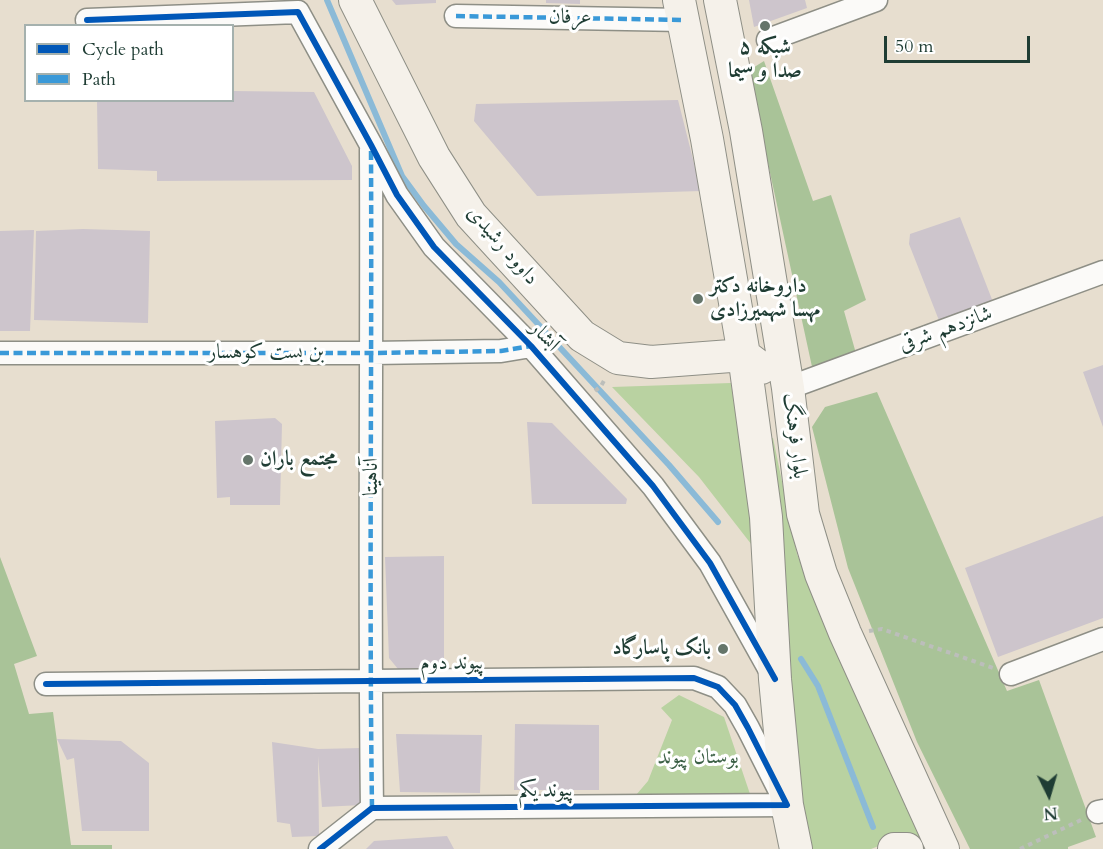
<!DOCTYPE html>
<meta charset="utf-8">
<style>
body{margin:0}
#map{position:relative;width:1103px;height:849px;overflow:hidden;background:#e7decf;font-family:Cardo,serif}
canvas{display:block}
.legend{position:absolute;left:24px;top:24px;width:210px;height:78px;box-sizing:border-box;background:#fff;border:2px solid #a5b1ae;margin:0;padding:8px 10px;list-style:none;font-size:18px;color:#1f3d34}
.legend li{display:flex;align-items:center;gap:12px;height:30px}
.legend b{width:30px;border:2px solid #a5b1ae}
.north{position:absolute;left:1019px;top:765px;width:60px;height:60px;-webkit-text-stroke:4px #fff;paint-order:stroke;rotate:175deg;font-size:16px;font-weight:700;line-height:24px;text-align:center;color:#1f3d34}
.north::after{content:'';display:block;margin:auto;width:21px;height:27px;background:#1f3d34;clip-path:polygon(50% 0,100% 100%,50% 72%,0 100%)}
.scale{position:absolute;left:884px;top:36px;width:146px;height:27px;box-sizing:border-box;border:3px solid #1f3d34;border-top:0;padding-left:8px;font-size:18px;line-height:21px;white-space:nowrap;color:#1f3d34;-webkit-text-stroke:4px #fff;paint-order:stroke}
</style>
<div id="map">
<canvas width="1103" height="849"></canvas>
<ul class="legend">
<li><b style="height:8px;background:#0057b8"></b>Cycle path</li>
<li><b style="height:8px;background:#3a99d8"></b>Path</li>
</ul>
<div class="north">N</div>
<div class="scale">50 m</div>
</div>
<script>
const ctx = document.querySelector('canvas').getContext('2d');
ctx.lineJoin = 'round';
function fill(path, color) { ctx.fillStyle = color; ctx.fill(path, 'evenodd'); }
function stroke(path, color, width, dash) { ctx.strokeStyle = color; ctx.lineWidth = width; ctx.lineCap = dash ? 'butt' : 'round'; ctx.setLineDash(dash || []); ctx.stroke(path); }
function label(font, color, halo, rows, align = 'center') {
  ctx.font = font + ' Cardo,Amiri,serif'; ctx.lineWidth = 6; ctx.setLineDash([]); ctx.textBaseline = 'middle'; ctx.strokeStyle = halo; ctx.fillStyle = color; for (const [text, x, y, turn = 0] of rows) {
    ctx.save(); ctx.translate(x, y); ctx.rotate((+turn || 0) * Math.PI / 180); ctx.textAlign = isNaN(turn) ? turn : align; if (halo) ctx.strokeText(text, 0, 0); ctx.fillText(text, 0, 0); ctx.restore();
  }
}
fill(new Path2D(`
 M731,383l24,166 -56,-72 -87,-90z
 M773,438l24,116 52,127 80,161 -19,-4 -21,4 -18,7h-68l-37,-410z
 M679,695l45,22 27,80 -115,-2 12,-14 24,-61 -11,-12z`), '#b9d2a1');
fill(new Path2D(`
 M764,61l49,140 18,-6 35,105 -22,11 13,46 -43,19 -66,-305z
 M877,392l130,299 32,-11 57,157 -28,10v2h-98l-53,-107 -69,-174 -36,-141 13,-20z
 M0,557l37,99 -23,8 15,50 24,-2 18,133h41v4h-112z`), '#a9c398');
stroke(new Path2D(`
 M327,0l75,176 22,30 32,38 43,38 170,183 49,57
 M801,659l17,27 55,141`), '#8bbad7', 6);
fill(new Path2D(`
 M392,0h44v3l-40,2z
 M546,0h34v4l-34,-1z
 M749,0h56l2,8 -53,19z
 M232,91l82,1 38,74v14l-195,1v-10l-59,-2 -1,-69h135z
 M678,100l23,91 -164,5 -63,-75 2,-17z
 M960,217l33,85 -53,21 -31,-79 1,-10z
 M83,229l67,2 -2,92 -114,-3 2,-89z
 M34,230l-4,101h-30v-100z
 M1103,365v62l-20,-55z
 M275,418l7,6 -2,81h-50v-8l-13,1 -2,-77z
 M527,422l25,1 75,76 -1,5h-94z
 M1103,516v102l-105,39 -33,-89z
 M444,556v112l-46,1 -9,-11 -4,-101z
 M515,724l84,1v65h-85z
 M396,734l86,1 -2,58 -80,-1z
 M57,739l64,2 28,22v68h-67l-8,-73 -7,2z
 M272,742l46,7 44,-1v57l-40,2 -4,-51 1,80 -27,1 -2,-13 -13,-2z
 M447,836l7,13h-88l8,-8z`), '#cdc5cc');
const street = new Path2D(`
 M456,16l227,4
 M87,20l211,-8 73,133 26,50 37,52 97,99 122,140 57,77 62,111
 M768,40l108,-40
 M371,150c1,219 -2,439 1,658
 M0,353h372l129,-2 30,-5
 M788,388l315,-116
 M1011,674l92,-35
 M46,684l648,-6 24,9 17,18 13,23 39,77 -415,3 -52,41
 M1098,812l5,-1`);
const secondary = new Path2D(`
 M355,0l79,157 37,58 111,121 36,22 33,4 93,-7 17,13
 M679,0l28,139 37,216 22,162 9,162 12,126 9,44
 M720,0l26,131 42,257 15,126 18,60 24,59 98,216
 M894,849h13`);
stroke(street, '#8e8f86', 25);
stroke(secondary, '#8e8f86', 34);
stroke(new Path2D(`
 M595,391l6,-5 4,-7
 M869,631l13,-2 111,39
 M1020,849l61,-29`), '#bcbebb', 4, [4.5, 4.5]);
stroke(street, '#fbfaf8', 22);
stroke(secondary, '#f5f1ea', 32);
stroke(new Path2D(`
 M456,16l227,4
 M371,151c1,219 -2,439 1,657
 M0,353h372l129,-2 30,-5`), '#3a99d8', 4.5, [9, 4.5]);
stroke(new Path2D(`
 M87,20l211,-8 73,133 26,50 37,52 97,99 122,140 57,77 65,116
 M46,684l648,-6 24,9 17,18 13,23 39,77 -415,3 -52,41`), '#0057b8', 6);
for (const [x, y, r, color] of [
 [765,26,6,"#65756a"],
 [698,299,6,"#65756a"],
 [248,460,6,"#65756a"],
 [723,649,6,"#65756a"]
]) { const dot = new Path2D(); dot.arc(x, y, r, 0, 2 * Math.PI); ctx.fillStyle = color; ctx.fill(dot); stroke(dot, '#fff', 2); }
label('21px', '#1f3d34', '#fff', [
 ["عرفان",570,18,1],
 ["داوود رشیدی",502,246,49],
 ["شانزدهم شرقی",946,330,-20],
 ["آبشار",544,337,47],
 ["بن بست کوهسار",266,353],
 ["بلوار فرهنگ",794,436,83],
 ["آناهیتا",372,477,-90],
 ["پیوند دوم",452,664,-1],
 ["پیوند یکم",546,791]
]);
label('bold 21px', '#1f3d34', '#fff', [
 ["شبکه ۵",765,48,"center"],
 ["صدا و سیما",765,72,"center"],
 ["داروخانه دکتر",710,287],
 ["مهسا شهمیرزادی",710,311],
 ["مجتمع باران",260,460],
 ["بانک پاسارگاد",711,649,"right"]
], 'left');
label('21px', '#3c6046', '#fff', [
 ["بوستان پیوند",698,758]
]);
</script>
